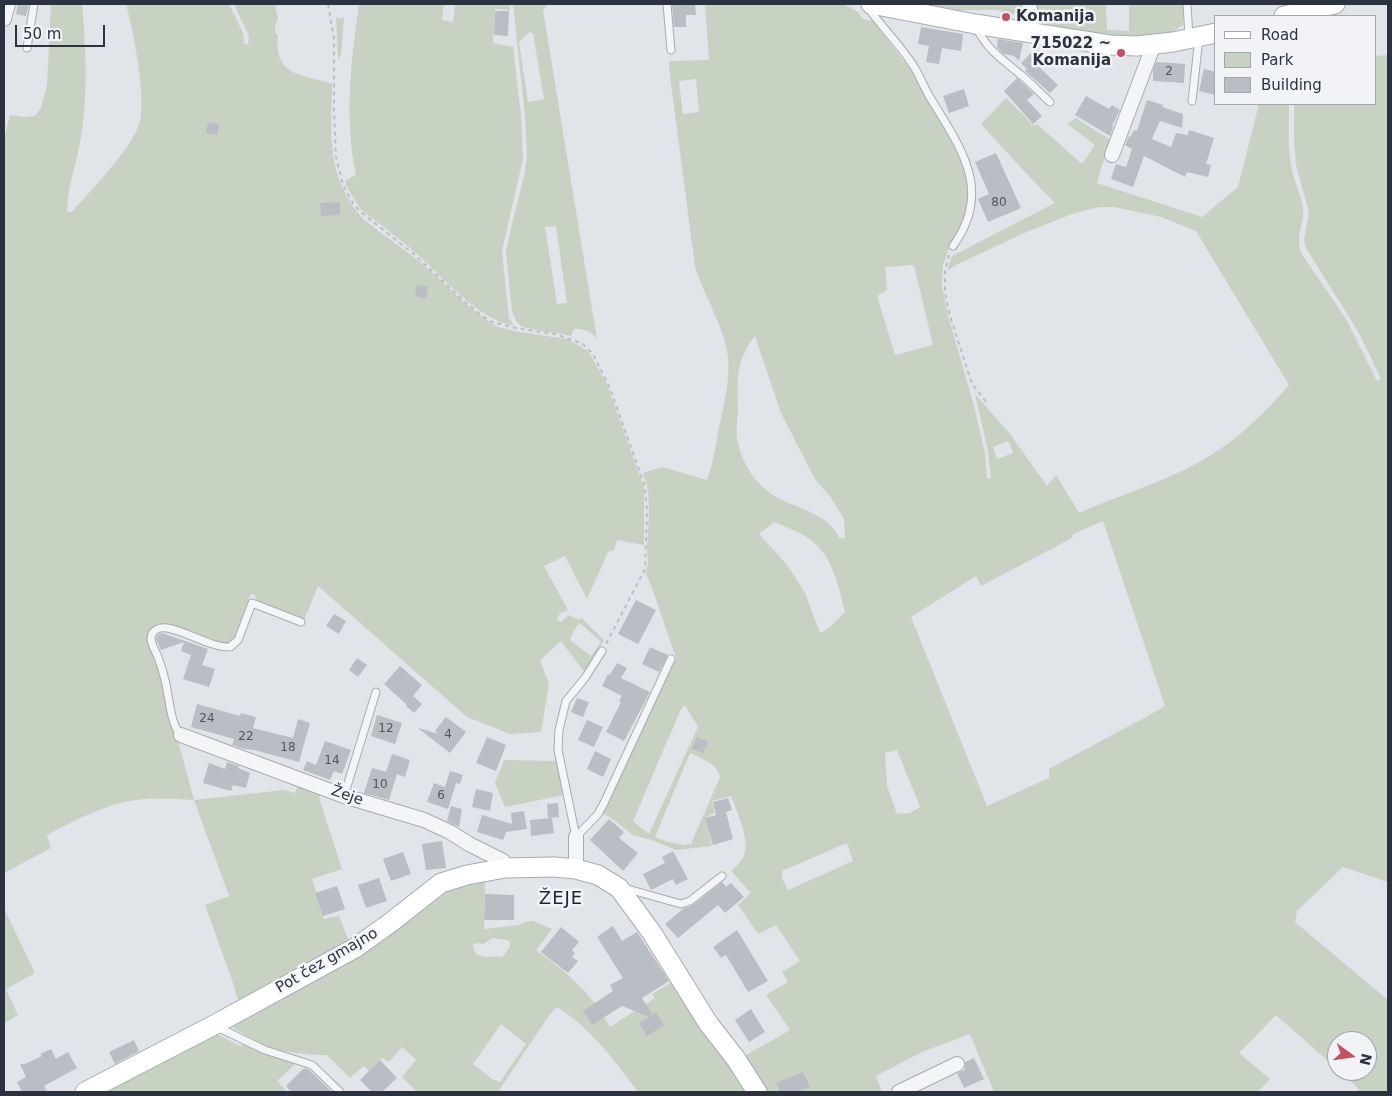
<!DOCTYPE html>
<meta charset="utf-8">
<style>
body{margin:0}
#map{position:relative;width:1392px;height:1096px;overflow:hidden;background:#e1e4e9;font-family:"DejaVu Sans",sans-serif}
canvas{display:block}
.frame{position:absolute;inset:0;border:5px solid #2b3340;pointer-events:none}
.legend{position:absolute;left:1214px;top:15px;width:162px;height:90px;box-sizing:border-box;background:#f1f3f6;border:1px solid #a2a6ad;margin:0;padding:6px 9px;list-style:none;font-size:15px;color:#2b3340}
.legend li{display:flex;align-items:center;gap:10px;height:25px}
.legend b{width:25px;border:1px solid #a2a6ad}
.north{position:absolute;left:1327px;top:1031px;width:50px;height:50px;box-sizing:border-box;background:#f1f3f6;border:1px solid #a2a6ad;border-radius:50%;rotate:104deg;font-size:14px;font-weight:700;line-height:20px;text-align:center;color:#2b3340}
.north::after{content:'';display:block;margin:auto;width:18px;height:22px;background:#c54f63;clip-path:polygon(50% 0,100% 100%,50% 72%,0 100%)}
.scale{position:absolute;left:15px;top:25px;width:90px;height:22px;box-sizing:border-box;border:2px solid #2b3340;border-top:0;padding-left:6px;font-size:15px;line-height:18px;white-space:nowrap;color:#2b3340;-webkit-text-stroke:4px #f1f3f6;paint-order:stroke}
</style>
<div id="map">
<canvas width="1392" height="1096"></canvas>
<div class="frame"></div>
<ul class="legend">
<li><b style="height:6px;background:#fff"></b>Road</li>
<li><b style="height:14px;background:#c7d2c3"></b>Park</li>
<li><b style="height:14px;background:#b9bec5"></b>Building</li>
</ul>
<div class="north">N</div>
<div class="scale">50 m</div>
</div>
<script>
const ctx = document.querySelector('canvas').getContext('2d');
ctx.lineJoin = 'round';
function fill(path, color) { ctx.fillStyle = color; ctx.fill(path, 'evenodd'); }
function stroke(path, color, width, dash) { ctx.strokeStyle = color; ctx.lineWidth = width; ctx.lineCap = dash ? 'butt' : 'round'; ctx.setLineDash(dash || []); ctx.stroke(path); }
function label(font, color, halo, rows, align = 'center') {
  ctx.font = font + ' "DejaVu Sans",sans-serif'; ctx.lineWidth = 5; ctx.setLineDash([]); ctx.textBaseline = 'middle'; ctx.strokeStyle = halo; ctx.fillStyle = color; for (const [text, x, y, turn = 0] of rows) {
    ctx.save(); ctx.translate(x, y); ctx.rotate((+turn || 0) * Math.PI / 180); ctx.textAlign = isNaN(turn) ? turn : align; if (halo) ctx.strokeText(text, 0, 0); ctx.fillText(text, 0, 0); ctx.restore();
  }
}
fill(new Path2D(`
 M51,4h31c4,44 6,89 -1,133 -4,25 -14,51 -14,75h5c18,-21 62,-65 68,-91 6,-26 -7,-91 -14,-117h103l14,29 1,10 4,2 1,-9 -15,-32h41l3,15 -3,6v7l3,4c-5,41 26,38 54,48 -1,52 -6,94 32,136l59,44 43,40 23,18 9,5 21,5 48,7 21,12 18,31 38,105v58l-27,-5 -3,10 -6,2 -21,47 -22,-43 -21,10 24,44 -8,3 -3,7 4,2 8,-7 10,5 2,-2 23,22 -19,33 -24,-32 -21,19 9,24 -8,48 -31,2 -43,-17 -149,-131 -14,34 -46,-18 -4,-8 -4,1 -15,44 -9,5 -61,-20c-10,0 -18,4 -17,15l9,24 37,137 90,-10 11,3 4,-11 4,1 1,6 15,4 1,8 22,68 -30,10 12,40 15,-3 10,25 -103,60 -3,-4 -5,3 -7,-23 -26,-72 24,-9 -35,-96c-19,-1 -38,-3 -57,0 -30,3 -63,21 -90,35l4,13 -47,25v-734l6,-24 14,2 11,-1 6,-8 6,-23zM580,623l21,19 -10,14 -21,-16 4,-10z
 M359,4h85l-2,16 11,2 2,-18h54l1,6 -15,-1 -2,34 20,4 8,68 2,44 -21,92 7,67 5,8c-37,-7 -70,-48 -97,-72 -17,-15 -35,-28 -52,-41l-6,-6 -13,-22 -1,-4 11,-6c-12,-56 -5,-115 3,-171z
 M513,4h35l-5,6 54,329c-5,-8 -14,-10 -23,-10l-3,7 -49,-9 -6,-6 -4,-10 -6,-59 5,-24 14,-56 2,-18 -2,-38zM529,32l4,1 11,66 -16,3 -9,-60zM556,226l11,77 -10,1 -12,-77z
 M705,4h138l15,8 5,7 10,2 38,49 45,76 9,24 3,16 -2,30 -17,32 -6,17 -1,22 7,32 25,87 11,47 2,25h4l-3,-27 -13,-57 35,40 37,52 9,-11 23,38c47,-21 97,-34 140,-63 26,-18 49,-41 70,-65l-93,-154 -35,-14 -47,-10h-15l-27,7 -50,20 -64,30 -11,7 5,-15 103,-53 -31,-32 -43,-47 25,-26 28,28 3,-2 45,40 13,-19 -28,-21 9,-6 36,23 -10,24 -5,18 105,34 36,-30 21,-83h30c0,23 -2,47 4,70 3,11 8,22 10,33 2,17 -8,26 -2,46l45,66 31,62 4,-2 -22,-46 -53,-85 -2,-8 5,-28 -13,-47 -2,-26v-35h82v-48l12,-1v827l-45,-15 -46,44 -2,11 93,78v92h-31l2,-3 -19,-18h27v-30h-30v28l-61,-54 -37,38 31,26 -12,13h-264l-24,-58 -48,18 -46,24 6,16h-120l-21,-34 49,-28 -24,-35 22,-13 -6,-10 18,-11 -24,-36 -18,9 -20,-29 13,-12 -20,-22c6,-5 12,-11 14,-19 4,-14 -9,-43 -14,-56l-19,5 3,12 -9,4 6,29 -36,4 -24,-10 -19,-5 -22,-17 -9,-5 74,-155 -24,-70 -6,-14 2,-12 -1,-14 2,-37 -1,-21 -5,-17 19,-6 45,13c6,-17 9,-34 12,-52 6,-28 14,-58 6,-86 -7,-25 -22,-50 -30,-75l-26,-199v-7l40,-1zM696,79l3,33 -16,2 -4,-33zM914,265l19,80 -38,10 -18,-59 10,-6 -2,-23zM755,336l26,77 34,66 15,17 14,23 1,19h-6c-9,-26 -52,-31 -72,-47 -15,-12 -25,-30 -29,-48 -3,-11 0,-24 0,-35 -1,-29 -2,-48 17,-72zM1008,441l5,12 -16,6 -4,-12zM1103,521l62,185 -21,12 -95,51v9l-62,28 -76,-189 65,-41 5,10 91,-48 1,-4zM774,522c10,4 20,8 29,13 29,15 35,49 42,77l-16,16 -9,5 -15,-40 -17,-27 -29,-32zM685,705l13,22 -49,107 -16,-13 47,-110zM897,750l23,57 -10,6 -13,1 -10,-28 -2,-33zM690,753c13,6 26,10 30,24l-29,67 -7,1 -16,-3 -13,-5zM847,843l6,18 -65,29 -6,-12v-7z
 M924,4h101l-3,8 -5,3 -21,-5h-39z
 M1034,4h72l1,26 22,1v-27h54v20c-26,28 -106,7 -141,1z
 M336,17l5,2 3,-2 -3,38 -3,4z
 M504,760l53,1 7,34 -59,12 -10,-24z
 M480,878l5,5 -1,46 36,-4 5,-3 8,-1 19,8 -16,21c29,20 57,45 74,77l45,-29 -3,-4 25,-15 76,113h-115c-24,-32 -46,-63 -81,-85l-9,10 -50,75h-81l-15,-15 14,-17 -14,-13 -13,15 -7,-4 -13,13 -5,-5 -14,12 -23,-23c-29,0 -59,-4 -83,-21 -5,-3 -10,-4 -12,-9l214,-137zM493,938l14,2 3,2v5l-8,10c-10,-2 -28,5 -29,-12l4,-2 6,1zM501,1024l25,20 -26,38 -8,-3 -19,-15z
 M4,908l31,65 -29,16 12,26 -14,9z
 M210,1034h7l23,12 3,-2 17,8 35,12 -18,17 10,11h-191z`), '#c7d2c3');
fill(new Path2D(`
 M18,4h11l-3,12 -10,-2z
 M672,4h23l1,11h-10v12h-12z
 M495,11h14l-1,25 -14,-1z
 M921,27l42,7 -2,17 -19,-3 -3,16 -13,-2 3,-16 -11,-2z
 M998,39l25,4 -4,18 -5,-5 -10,-2 -7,-7z
 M1036,48l12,12 -8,8 18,17 -8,8 -25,-22 2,-2 -6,-6z
 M1156,62l29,2 -1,19 -31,-2v-11z
 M1204,69l12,3v23l-17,-4z
 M1017,78l17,16 -7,6 15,16 -9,8 -29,-33z
 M964,89l5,17 -20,7 -6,-17z
 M1086,96l23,13 3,-4 8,5 -8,16 1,1 -3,9 -35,-21z
 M1147,100l16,5 -1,2 21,7 -1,14 -22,-7 -8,18 19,8 5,-14 12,2 1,-5 25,8 -8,26 5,1 -3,12 -21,-5 -2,5 -41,-21 -11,31 -22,-8 5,-15 10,3 6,-18 -7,-4 4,-9 1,1 4,-7 3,1z
 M208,122l11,2 -2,11 -11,-2z
 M996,153l25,55 -33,14 -10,-23 11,-5 -14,-32z
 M340,202v13l-19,1 -1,-13z
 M417,285l11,2 -2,11 -11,-2z
 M636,600l20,10 -18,34 -20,-10z
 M334,614l12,7 -7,13 -13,-8z
 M162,633l46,16 -6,16 13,4 -6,18 -26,-8 8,-24 -10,-4 3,-9 -23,8 -5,-11 2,-4z
 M650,647l18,8 -9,17 -17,-8z
 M357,658l10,7 -9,12 -9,-7z
 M617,663l10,5 -6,10 29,14 -26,49 -18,-9 15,-30 -2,-1 3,-5 -20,-10 6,-12 2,1z
 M400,666l22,19 -9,11 9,8 -8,9 -8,-7 1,-1 -23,-21z
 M577,698l12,4 -6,15 -12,-5z
 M197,704l43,12 1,-3 15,4 -3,11 40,10 5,-19 12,4 -11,39 -45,-12 -9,-1 -13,-4 2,-6 -43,-12z
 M377,715l25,8 -7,21 -24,-8z
 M446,717l20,15 -16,21 -31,-24v-1l19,6 -3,-3z
 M587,720l16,7 -9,20 -16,-7z
 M487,737l19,8 -10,26 -20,-8z
 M697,737l11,5 -5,11 -11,-4z
 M325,741l26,9 -9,24 -8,-3 -4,9 -27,-10 4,-9 9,4z
 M595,751l16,8 -8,18 -16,-8z
 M392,754l18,6 -5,17 -8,-3 -8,26 -25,-7 8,-25 14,4z
 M227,762l12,4 -1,2 12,5 -4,15 -13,-3 -2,6 -28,-8 6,-20 16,6z
 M450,771l13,4 -3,9 -4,-1 -8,26 -21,-7 7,-19 11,4z
 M476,789l17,4 -3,18 -18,-4z
 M728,798l4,12 -6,2 7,27 -20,6 -8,-27 11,-3 -3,-13z
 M558,803l1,14 -11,1 -1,-14z
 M451,806l11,3 -3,18 -12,-6z
 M524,811l3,18 -21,3 -3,8 -26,-8 5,-17 30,9 -1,-11z
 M552,818l2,15 -23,3 -1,-16z
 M609,819l15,13 -5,6 19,15 -15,18 -33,-31z
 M442,841l4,27 -20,2 -4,-26z
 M673,851l15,28 -12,6 -3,-6 -22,11 -8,-16 22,-11 -3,-6z
 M403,852l8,22 -20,7 -8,-22z
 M379,878l8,23 -21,7 -8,-23z
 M722,882l4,5 5,-4 13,14 -19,16 -7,-8 -40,33 -13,-14 18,-15 10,-4z
 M337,886l8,23 -22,7 -8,-23z
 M485,894l29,1v25h-30z
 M613,926l9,15 15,-9 32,49 -27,17 10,16 4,-2 8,13 -17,11 -8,-13 10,-6 -27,-11 -30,19 -9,-14 30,-20 -3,-6 13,-7 -26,-41z
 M561,927l18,15 -7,8 3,3 -3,4 6,4 -10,12 -27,-21z
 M737,930l31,51 -20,11 -22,-37 -5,3 -8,-11z
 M751,1009l14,23 -16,10 -14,-22z
 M134,1040l5,11 -24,13 -6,-12z
 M51,1049l5,10 12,-7 9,16 -33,18 3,6h-25l-5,-10 9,-5 -6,-13h5l17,-8 -2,-2z
 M974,1058l10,21 -20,9 -7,-15 8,-3v-8z
 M380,1060l17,18 -15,14h-10l-12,-12z
 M304,1068l5,2 23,22h-41l-5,-6z
 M803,1072l7,15 -12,5h-18l-4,-9z`), '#b9bec5');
const lane = new Path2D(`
 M667,4l4,46
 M1187,4l2,34
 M868,8c14,19 32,37 45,57 7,11 11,23 18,34 30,49 62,92 22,147
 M976,27c12,24 25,31 45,48 10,8 19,18 29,27
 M27,48l7,-44
 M1192,101l7,-63
 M181,735c-11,-10 -12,-41 -16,-55 -2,-8 -4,-15 -7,-23 -2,-5 -6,-11 -7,-18 0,-9 8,-12 16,-11 22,4 42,19 63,19l8,-7 14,-37 49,19
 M344,796l32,-104
 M576,837l22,-23 6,-11 67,-144
 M576,837l-18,-87 1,-20 7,-29 19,-23 17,-27
 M624,888l57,16 9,-3 32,-25
 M217,1027l48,23 47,15 28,27`);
const street = new Path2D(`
 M4,19l4,-15
 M1029,33l3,-14 -3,-15
 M1112,155l42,-111
 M181,735l163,61 80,24 26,12 19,12 34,17 2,7
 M576,837v32
 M899,1092l58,-28`);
const secondary = new Path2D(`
 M871,4l104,20 135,21 27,1 36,-4 43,-9
 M1284,16l51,-12
 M85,1092l129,-67 141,-77 35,-25 51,-40 26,-8 38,-7 49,-1 22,2 22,6 21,13 33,45 56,90 28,36 21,33`);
stroke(lane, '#a7abb3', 9);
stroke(street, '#a7abb3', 16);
stroke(secondary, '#a7abb3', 21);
stroke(new Path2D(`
 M328,4l6,35v72l2,46 7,28 11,20 8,8 53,42 50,47 24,19 26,7 40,6 28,10 10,10 16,32 36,100 2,26 -2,57 -39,75
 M949,255l-4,16v22l5,23 22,68 15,19`), '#bcbfc4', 2, [4, 4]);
stroke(lane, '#f4f5f7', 7);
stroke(street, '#f4f5f7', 14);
stroke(secondary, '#fff', 19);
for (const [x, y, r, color] of [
 [1006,17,5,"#c54f63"],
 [1121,53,5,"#c54f63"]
]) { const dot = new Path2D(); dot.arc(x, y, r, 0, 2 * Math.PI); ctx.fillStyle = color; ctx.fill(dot); stroke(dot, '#f1f3f6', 2); }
label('12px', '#4e5661', null, [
 ["2",1169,72],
 ["80",999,203],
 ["24",207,719],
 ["12",386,729],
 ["4",448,735],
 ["22",246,737],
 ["18",288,748],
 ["14",332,761],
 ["10",380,785],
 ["6",441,796]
]);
label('bold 15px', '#2b3340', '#f1f3f6', [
 ["Komanija",1016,17],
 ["715022 ~",1111,44,"right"],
 ["Komanija",1111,61,"right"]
], 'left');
label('15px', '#2b3340', '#f1f3f6', [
 ["Žeje",347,796,19],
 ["Pot čez gmajno",327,961,-30]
]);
ctx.letterSpacing = '1px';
label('18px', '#1d2431', '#f1f3f6', [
 ["ŽEJE",561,899]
]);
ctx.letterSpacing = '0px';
</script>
